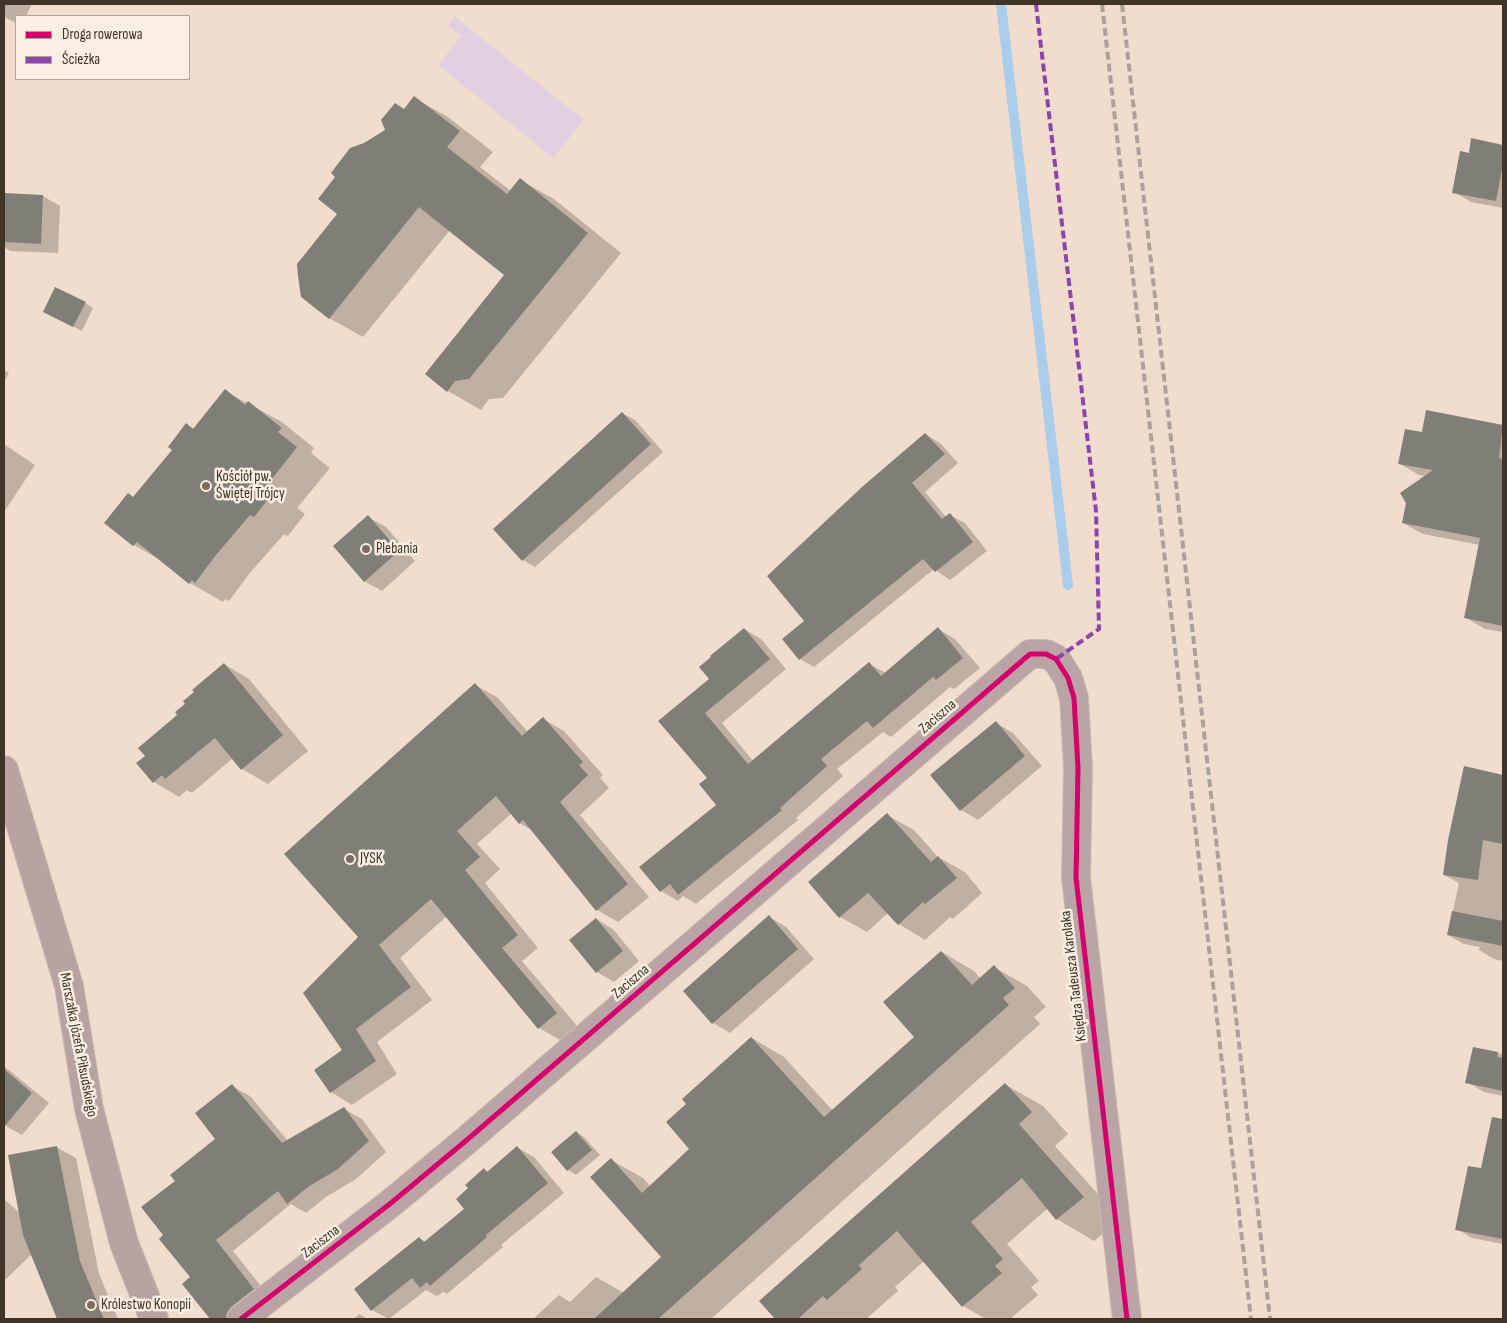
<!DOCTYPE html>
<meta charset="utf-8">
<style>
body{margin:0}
#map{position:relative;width:1507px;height:1323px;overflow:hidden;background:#f0ddcd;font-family:"Sofia Sans Condensed",sans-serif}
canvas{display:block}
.frame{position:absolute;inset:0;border:5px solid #403327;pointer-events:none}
.legend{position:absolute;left:15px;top:15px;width:175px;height:65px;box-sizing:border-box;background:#fbeee2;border:1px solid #b0a397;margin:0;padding:6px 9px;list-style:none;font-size:15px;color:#403327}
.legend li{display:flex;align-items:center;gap:10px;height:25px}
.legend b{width:25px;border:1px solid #b0a397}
</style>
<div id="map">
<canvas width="1507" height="1323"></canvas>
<div class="frame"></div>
<ul class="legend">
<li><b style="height:6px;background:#d6006c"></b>Droga rowerowa</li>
<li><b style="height:6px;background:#8e44ad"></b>Ścieżka</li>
</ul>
</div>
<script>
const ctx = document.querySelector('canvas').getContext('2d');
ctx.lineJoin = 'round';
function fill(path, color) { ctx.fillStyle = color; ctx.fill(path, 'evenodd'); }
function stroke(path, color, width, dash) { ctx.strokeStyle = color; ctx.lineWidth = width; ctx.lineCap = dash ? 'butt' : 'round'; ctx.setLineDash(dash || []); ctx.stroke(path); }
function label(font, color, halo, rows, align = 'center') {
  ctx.font = font + ' "Sofia Sans Condensed",sans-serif'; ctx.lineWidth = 5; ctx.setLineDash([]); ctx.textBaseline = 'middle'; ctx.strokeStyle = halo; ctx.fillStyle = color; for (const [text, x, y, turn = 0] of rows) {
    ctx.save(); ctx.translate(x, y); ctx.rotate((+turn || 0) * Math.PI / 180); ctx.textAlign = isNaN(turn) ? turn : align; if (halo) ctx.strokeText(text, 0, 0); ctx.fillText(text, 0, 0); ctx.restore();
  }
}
fill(new Path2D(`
 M455,17l129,103 -31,38 -115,-93 23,-29 -13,-10z`), '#e3cfe2');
fill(new Path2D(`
 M4,4h28l-6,12h-10v7l-12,-6z
 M414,98l34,19 45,35 -13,15 31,24 9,-11 34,19 67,54 -118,145 -14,1 -8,11 -33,-19 58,-116 -56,-45 -87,107 -34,-19 9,-105 26,-69 22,-13z
 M1472,140l31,6v62l-32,-6 -17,-10 16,-38z
 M4,194l39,2 17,10 -2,47 -48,-2 -6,-4z
 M85,303l8,5 -11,23 -30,-15z
 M4,370l5,3 -5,9z
 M225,391l57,31 32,26 -3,5 19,15 -33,40 8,6 -17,22 -4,-2 -35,40 -20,27 -4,-2 -2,3 -33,-19 -23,-19 -33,-19 -28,-22 28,-25 39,-48 13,-25 8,4z
 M1427,412l76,14v206l-18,-3 -19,-11 14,-73 -57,-11 -20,-11 24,-47 -8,-1 -19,-11 23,-31z
 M622,413l13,7 28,32 -128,115 -12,-7z
 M925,434l15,9 18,20 -33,29 21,25 4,-2 15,8 22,28 -37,29 -16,-11 -120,98 -14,-8z
 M4,444l31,21 -31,47z
 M368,517l18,10 29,34 -33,30 -18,-10z
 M744,629l17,10 25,30 -64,54 31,38 116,-97 17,9 52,-44 17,10 25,29 -26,21 -4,-2 -59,50 -8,-5 -46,37 6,7 -47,42 2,2 -102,84 -13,-8 -5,5 -17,-10 57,-85 -10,-28 -48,-57 51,-42z
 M224,664l25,15 59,72 -40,33 -26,-15 -9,-11 -41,35 -5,-3 -8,7 -25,-15 -7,-26 40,-52z
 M475,685l22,12 31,35 15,-13 21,12 39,44 -3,3 9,10 -29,27 69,82 -31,25 -21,-12 -62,-78 -16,-9 -7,-10 -35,31 23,25 -15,14 53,65 -16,13 55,65 -17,14 -21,-12 -92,-112 -47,42 32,42 -55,42 20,32 -45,31 -21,-13 -15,-21 28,-20 15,-114z
 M996,723l17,10 29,33 -64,54 -17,-10z
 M1464,768l39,8v185l-9,-2 -15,-9 1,-3 -16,-3 -16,-9 11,-52 -15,-8z
 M887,815l27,15 24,27 27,15 17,21 -29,26 -3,-2 -25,23 -26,-16 -11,-11 -21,19 -27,-15z
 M769,917l17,10 28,32 -84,74 -17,-10z
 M596,919l17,10 26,32 -25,21 -17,-10z
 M942,952l32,19 7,8 13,-12 33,19 19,21 -12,10 6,7 -329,295h-178l26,-24 11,7 26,-25 28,16 39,-35 -52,-98 32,18 8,9 40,-38 -3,-45 64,-66 32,19 49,54 82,-74z
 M1474,1048l29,6v42l-19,-4 -17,-10z
 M4,1066l45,37 -27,32 -18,-10z
 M1006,1085l37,21 25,28 -13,12 65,73 -26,22 -37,-22 -9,-11 -41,36 32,37 -8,6 7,8 -28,24h-24l-23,-13 -39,-45 -29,26 3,4 -32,28 -6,-1 -2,1h-82l-15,-18z
 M232,1086l18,10 38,45 56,-32 18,10 24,33 -30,27 -30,18 -20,16 -15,-9 -58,47 38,48 -24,20h-35l-28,-35 8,-6 -27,-43 11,-54 41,-42z
 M1492,1121l11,2v121l-31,-6 -15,-9 25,-59z
 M576,1132l8,5 16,18 -24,20 -8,-5 -15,-18z
 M56,1147l20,11 23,116 19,45h-59l-27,-65 -28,27v-82l16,14z
 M518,1148l16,9 30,36 -63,52 2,2 -56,47 -4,-2 -6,4 -11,-6 -37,29 -17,-9 -17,-21 64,-51 7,4 40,-33 4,-20 14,-19 5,2z
 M359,1314l9,5h-14z`), '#0003');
stroke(new Path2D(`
 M1001,4l67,581`), '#a9cdea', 10);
fill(new Path2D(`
 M414,96l46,35 -13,16 60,47 13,-16 68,55 -119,146 -14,2 -8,11 -22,-18 79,-99 -85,-68 -90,112 -28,-22 -3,-21 -1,-12 40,-50 -19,-15 17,-22 -4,-4 19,-25 14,-5 21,-13 -4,-10 14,-17 9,6z
 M1471,138l32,7v19l-7,37 -44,-8 8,-42 9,2z
 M4,193l39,2 -2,49 -37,-2z
 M55,287l31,15 -13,25 -30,-15z
 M225,389l20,16 3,-4 34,27 -4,4 19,15 -32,41 7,6 -18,23 -4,-2 -34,40 -21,28 -3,-3 -3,4 -52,-42 -4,4 -29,-23 24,-30 5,4 39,-47 -4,-3 18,-24 7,6z
 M1426,410l77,15 -4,33 4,1v167l-39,-8 16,-80 -78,-15 4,-20 -6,-10 33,-23 -35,-6 7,-35 17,3z
 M622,412l29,32 -129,117 -29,-32z
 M925,433l20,21 -33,29 30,36 8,-6 23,29 -38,30 -12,-13 -124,101 -17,-21 22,-18 -37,-45 95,-89z
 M368,515l31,36 -35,31 -31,-36z
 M938,627l25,31 -27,22 -3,-3 -60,51 -6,-7 -46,38 6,7 -47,42 2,2 -104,85 -8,-11 -10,8 -21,-25 77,-62 -17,-21 8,-6 -49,-57 51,-42 -10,-12 12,-10 -1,-1 34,-28 26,31 -65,54 43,51 121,-102 12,14z
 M224,663l59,72 -42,35 -26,-32 -50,41 -3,-4 -9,8 -17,-20 9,-7 -7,-8 39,-33 -2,-3 10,-8 -2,-3 11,-9 -2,-2z
 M475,683l47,53 21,-19 40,45 -4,3 9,10 -28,27 68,82 -32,27 -73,-91 -4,4 -23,-28 -39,35 23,26 -15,13 53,65 -16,13 55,65 -19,16 -107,-130 -52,46 32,42 -55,42 20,32 -46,32 -16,-23 28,-20 -39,-57 55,-56 -74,-83z
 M996,721l29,35 -65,55 -30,-36z
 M1464,766l39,9v69l-20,-4 -5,40 -35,-5 5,-35z
 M887,813l44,49 7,-6 19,22 -32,26 -2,-2 -25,23 -30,-32 -29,25 -31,-36z
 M1452,911l51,10v25l-56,-11z
 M769,915l29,34 -86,75 -29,-33z
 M596,918l27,33 -27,22 -27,-33z
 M941,951l31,34 22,-20 21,23 -12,10 6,7 -351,314h-64l67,-62 -71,-80 21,-19 31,35 47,-44 -23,-27 20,-18 -4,-5 69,-62 73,80 90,-80 -31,-35z
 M1473,1047l25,5 -1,5 6,1v33l-38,-8z
 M4,1069l28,24 -28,34z
 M1005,1083l27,29 -13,12 65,73 -28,23 -34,-42 -51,44 32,37 -8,7 7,7 -40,34 -65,-76 -38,34 3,4 -35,31 -4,-4 -25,23h-23l-16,-18z
 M232,1084l50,59 62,-36 25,34 -31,28 -30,18 -21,17 -9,-13 -62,49 38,49 -23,18 -4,6 -1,6h-16l-28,-35 8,-7 -31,-38 4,-4 -22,-28 34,-26 -5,-6 45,-36 -20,-26z
 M1492,1117l11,2v120l-48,-9 13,-64 13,2z
 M576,1131l16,19 -25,21 -16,-19z
 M57,1146l23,115 24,58h-47l-34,-84 -15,-80z
 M517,1146l31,37 -62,52 1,2 -57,49 -3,-4 -7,6 -8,-10 -41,33 -17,-22 65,-52 5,5 40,-33 -8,-10 12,-11 -3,-3 19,-17 3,4z`), '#807f77');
const street = new Path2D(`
 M241,1319l150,-116 77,-64 562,-485h16l10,5 12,19 6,20 4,70 -2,110 51,441`);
const secondary = new Path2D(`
 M4,770l65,216 20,123 35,134 30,76`);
stroke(street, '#cabcae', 30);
stroke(secondary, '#cabcae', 30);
stroke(street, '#baa4a6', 28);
stroke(secondary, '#b9a2a2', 28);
stroke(new Path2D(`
 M1102,4l149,1315
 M1122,4l148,1315`), '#afa09b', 4, [8, 4]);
stroke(new Path2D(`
 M1036,4l60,507 3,118 -43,30`), '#8e44ad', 4, [8, 4]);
stroke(new Path2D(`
 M241,1319l150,-116 77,-64 562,-485h16l10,5 12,19 6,20 4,70 -2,110 51,441`), '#d6006c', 5);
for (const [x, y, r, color] of [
 [206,486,5,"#7e6e61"],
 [366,549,5,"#7e6e61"],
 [350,859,5,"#7e6e61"],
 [91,1305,5,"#7e6e61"]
]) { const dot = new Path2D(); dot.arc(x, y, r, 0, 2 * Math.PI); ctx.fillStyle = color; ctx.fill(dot); stroke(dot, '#fbeee2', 2); }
label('15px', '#403327', '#fbeee2', [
 ["Kościół pw.",216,477],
 ["Świętej Trójcy",216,494],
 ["Plebania",376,549],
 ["JYSK",360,859],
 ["Królestwo Konopii",101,1305]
], 'left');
label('15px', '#403327', '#fbeee2', [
 ["Zaciszna",938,717,-41],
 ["Księdza Tadeusza Karolaka",1074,976,-97],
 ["Zaciszna",631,982,-41],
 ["Marszałka Józefa Piłsudskiego",78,1045,79],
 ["Zaciszna",321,1242,-38]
]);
</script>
